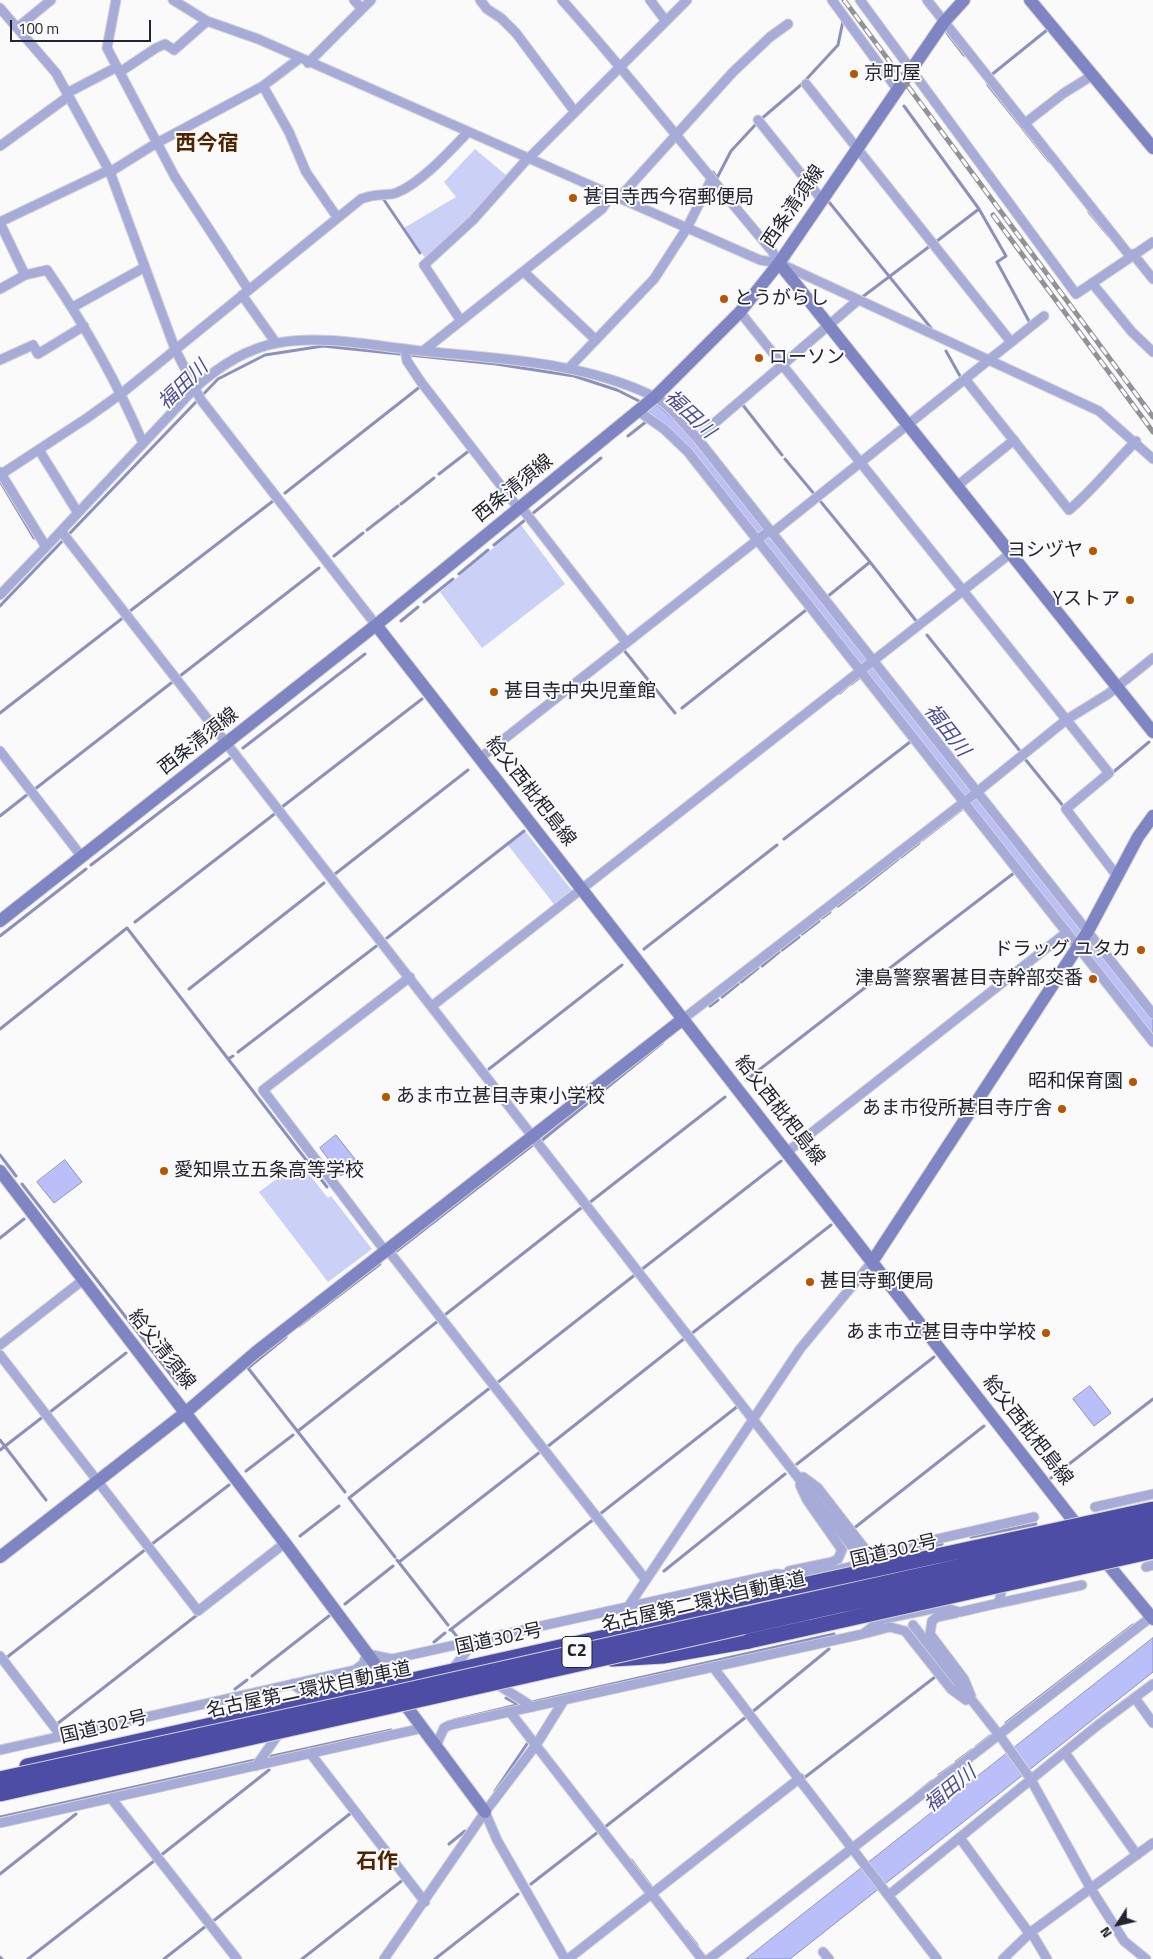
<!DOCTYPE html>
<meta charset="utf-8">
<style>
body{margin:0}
#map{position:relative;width:1153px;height:1959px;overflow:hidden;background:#fafafa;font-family:"Titillium Web",sans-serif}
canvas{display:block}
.north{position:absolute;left:1093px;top:1899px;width:50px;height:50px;-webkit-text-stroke:4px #fafafa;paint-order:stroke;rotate:235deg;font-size:14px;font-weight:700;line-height:20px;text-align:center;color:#23242f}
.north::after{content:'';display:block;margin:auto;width:18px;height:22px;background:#23242f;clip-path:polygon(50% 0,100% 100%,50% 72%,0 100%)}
.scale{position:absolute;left:10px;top:20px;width:141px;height:22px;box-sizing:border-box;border:2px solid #23242f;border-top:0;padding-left:6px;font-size:15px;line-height:18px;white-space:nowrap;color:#23242f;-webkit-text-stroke:4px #fafafa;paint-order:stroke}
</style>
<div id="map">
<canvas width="1153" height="1959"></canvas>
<div class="north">N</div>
<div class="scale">100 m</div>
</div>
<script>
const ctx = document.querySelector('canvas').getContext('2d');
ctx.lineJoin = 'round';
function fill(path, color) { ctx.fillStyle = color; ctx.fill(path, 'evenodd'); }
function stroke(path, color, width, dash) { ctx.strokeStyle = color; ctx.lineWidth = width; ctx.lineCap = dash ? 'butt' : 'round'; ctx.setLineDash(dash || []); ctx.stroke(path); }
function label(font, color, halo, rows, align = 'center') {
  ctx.font = font + ' "Titillium Web","Noto Sans JP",sans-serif'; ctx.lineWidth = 4; ctx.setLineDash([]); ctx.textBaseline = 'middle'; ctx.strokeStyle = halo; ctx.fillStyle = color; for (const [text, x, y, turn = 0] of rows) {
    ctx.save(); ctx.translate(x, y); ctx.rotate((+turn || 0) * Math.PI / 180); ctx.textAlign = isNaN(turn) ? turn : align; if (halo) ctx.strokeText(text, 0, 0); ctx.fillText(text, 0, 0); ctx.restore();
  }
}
fill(new Path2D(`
 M475,149l32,27 -35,42 -46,41 -22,-31 52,-31 -12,-15z
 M521,525l44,59 -83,64 -42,-56z
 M525,831l49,62 -18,14 -48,-62z
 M299,1162l29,36 3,-2 41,53 -44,33 -69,-90z`), '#cbd0f7');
const water = new Path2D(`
 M654,402l31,28 468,590v15l-462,-585 -23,-24 -24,-16z
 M336,1135l22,28 -17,13 -21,-28z
 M65,1160l17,22 -28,21 -17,-21z
 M1090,1386l21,27 -17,13 -21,-27z
 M1153,1638v34l-363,287h-44z`);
fill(water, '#babff9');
stroke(water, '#8d90bc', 1);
stroke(new Path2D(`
 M947,33l17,22
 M990,76l57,-46
 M988,85l61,76
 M904,106l75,103 -42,32
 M760,120l42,-36 36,-39 5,-24
 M713,172l4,6 14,-27 26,-28
 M382,197l38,56
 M829,202l102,126
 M979,209l27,47 -9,6 33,61
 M1089,212l19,23
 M861,298l69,-52
 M946,351l14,25
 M742,404l40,51
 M628,436l19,-15
 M785,459l30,36
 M439,474l31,-24
 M0,481l34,57
 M285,493l136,-107
 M821,502l49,60
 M401,504l33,-26
 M532,514l69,-56
 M367,530l31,-24
 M494,545l31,-25
 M334,556l29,-23
 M459,574l29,-24
 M827,597l43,-35 47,60
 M424,602l29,-23
 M0,606l218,-227 47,-24 58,-9 173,18 78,12 43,14 24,12
 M130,611l143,-110
 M401,621l17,-14
 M927,635l93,116
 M623,649l52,64
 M180,676l139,-108
 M851,684l9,-7
 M840,693l9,-8
 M682,708l124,-98
 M0,713l124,-96
 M243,748l122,-94
 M1025,759l39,48
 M1111,774l38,-32
 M35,789l140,-109
 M282,807l140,-108
 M0,816l28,-22
 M784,839l126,-97
 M922,840l40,-31
 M901,857l18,-14
 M91,865l142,-109
 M335,874l133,-104
 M859,890l39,-31
 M838,906l18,-14
 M822,918l8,-6
 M135,922l142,-110
 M802,934l17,-13
 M0,936l86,-67
 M387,938l137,-107
 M644,949l133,-104
 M782,950l17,-13
 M762,966l17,-14
 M886,971l128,-98
 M741,982l17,-14
 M189,989l135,-106
 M722,997l16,-13
 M710,1006l8,-6
 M0,1029l127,-101 200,259
 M238,1052l141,-108
 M228,1059l5,-3
 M489,1069l133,-104
 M746,1080l134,-104
 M541,1141l121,-98
 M0,1155l16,21
 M22,1184l156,200
 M589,1203l136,-106
 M0,1238l24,-19
 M394,1253l140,-109
 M643,1273l-2,-3 140,-109
 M446,1314l135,-106
 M299,1326l81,-62
 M691,1334l140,-109
 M286,1337l-38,31 97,124
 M497,1383l139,-109
 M50,1412l76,-59
 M298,1431l140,-110
 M0,1440l46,60
 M547,1447l138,-109
 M0,1450l44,-34
 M797,1464l137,-107
 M246,1471l47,-36
 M1051,1478l102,-79
 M600,1514l138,-108
 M853,1529l131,-103
 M300,1536l39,-30
 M971,1537l65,-13
 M152,1544l77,-59
 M910,1555l4,-5 28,-6
 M395,1557l-46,-59 142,-111
 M397,1560l51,65
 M399,1562l141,-110
 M664,1571l121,-97
 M345,1604l48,-38
 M451,1629l7,9
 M450,1630l144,-111
 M434,1642l11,-9
 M6,1658l140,-109
 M252,1676l77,-60
 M235,1689l12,-9
 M506,1698l11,6
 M532,1702l302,-68
 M751,1713l78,-64
 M454,1720l63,-15
 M1006,1723l127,-98
 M57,1724l140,-109
 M976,1747l14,-11
 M268,1757l123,-27
 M956,1762l16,-12
 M939,1775l14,-10
 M804,1778l131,-101
 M495,1791l34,-50
 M916,1794l16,-13
 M0,1817l255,-57
 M605,1827l141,-110
 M449,1844l16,-13
 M160,1856l109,-86
 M631,1860l22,29
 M0,1874l76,-60
 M531,1884l67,-52
 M212,1922l139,-109
 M686,1931l11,14
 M0,1957l2,2
 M28,1959l126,-98
 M164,1959l42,-33
 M302,1959l102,-80
 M435,1959l83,-65`), '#8d90bc', 3);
const street = new Path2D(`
 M116,0l-9,48 68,129 73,112
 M173,0l34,21 51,18 502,221 19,3 320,148 54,48
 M354,0l8,9
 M480,0l7,9 14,9 15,15 59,79
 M562,0c73,81 139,168 210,251l7,12
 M650,0l15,20
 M832,0l65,89
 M860,0l216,294 77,-52
 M927,0l203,256
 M0,8l56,65 54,99 65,177 26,51 175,225
 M17,28l34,-28
 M308,63l63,-63
 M120,72l36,-24 9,-4 9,6 33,-29
 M806,84l205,258
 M263,86l26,46 17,40 31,45
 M67,93l50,-26
 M758,120l64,80
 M1024,124l40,-31 29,-18
 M0,146l69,-50
 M529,158l158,-158
 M110,172l45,-28 108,-58 37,-28
 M619,198l114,-126 37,-35 18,-13
 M0,222l109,-52
 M0,223l25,52
 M1133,254l20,25
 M524,272l72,68
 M1092,283l40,49 21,20
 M0,289l25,-14 22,-5c38,55 70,112 96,173
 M242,295l34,48
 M73,307l72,-40
 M740,312l369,461 -43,36 51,67
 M461,321l-37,-56 49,-45 55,-62
 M405,349l2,12 14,21 98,127
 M423,351l179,-142 10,-15
 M0,360l33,-15 5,9 46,-28
 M569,368l85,-89 33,-51 24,-48
 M965,379l104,131c25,-21 44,-46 67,-69
 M638,411l26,18 24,23 465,590
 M697,438l160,-137
 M39,450l39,63
 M0,472l46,75 149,-159c23,-21 50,-39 82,-45 44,-8 92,2 136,7 81,9 165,10 240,46 17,8 31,29 44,42l456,576
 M0,475l87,-57 35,-25 239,-194c14,-6 25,-3 35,-6 25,-10 54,-42 72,-61
 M957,486l57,-46
 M521,507l105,135
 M61,531l796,1022
 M772,533l272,-217
 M0,595l46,-48
 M0,751l82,106
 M480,758l290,-228
 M432,1006l579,-453
 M683,1019l294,-227 89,-72 42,-26 45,-36
 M787,1152l280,-220
 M387,1249l259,331
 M385,1251l-122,-161 147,-113
 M0,1345l83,-65
 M0,1355l198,256 87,-68
 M803,1477l15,11 44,57 4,5 10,3 158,-36
 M1095,1507l58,-13
 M1146,1567l7,-2
 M789,1571l43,-9 6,-3 4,-9 -35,-50 -7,-15
 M999,1603l83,-18
 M628,1607l172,-258 72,-87
 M956,1613l-19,4 -5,4 -2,13 34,45 7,17
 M913,1625l87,111 30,42 61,111 33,52 22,18
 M867,1633l23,-6 15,4 46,58 15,11
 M0,1656l62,81
 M713,1667l224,292
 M451,1671l23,-29
 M495,1683l38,24
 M292,1684l27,17
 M1135,1698l18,25
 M510,1712l192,247
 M436,1746l8,-18 6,-3 413,-91 20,-15 58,-12 19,5 39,-9 4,-21
 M0,1750l355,-80 8,-6 4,-10 25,5 384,-85c44,3 89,-8 129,-28
 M310,1753l115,149
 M1068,1757l69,98
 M256,1766l24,-34
 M111,1798l126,161
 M485,1812l12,28 68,119
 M0,1823l423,-95
 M960,1838l69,95
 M889,1895l209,-170 55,-41
 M1031,1932l16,27
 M823,1952l6,7
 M384,1959l101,-147 51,-67 28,-45
 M568,1959l232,-181
 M709,1959l442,-342
 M1003,1959l28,-27 122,-89`);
const secondary = new Path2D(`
 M1030,0l123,148
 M779,263l374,469
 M376,625l707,908
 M0,921l376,-296 279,-228 85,-85 39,-49 165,-241 20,-22
 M0,1171l285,372 200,269
 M872,1262l216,-331 50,-94 15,-21
 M1101,1556l52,63
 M0,1557l185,-144 71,-61 427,-333`);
const highway = new Path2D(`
 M612,1659l51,-3 86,-15
 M27,1766l851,-190`);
stroke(street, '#d3d3d5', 11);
stroke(secondary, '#d3d3d5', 14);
stroke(highway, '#d3d3d5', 17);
stroke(street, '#a6abd7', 9);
stroke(secondary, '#7f84c3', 12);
stroke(highway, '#4e4da6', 15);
const rail = new Path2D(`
 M844,0l309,417
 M993,215l160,217`);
stroke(rail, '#929297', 5);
stroke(rail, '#fafafa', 3, [9]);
const highwayBridge = new Path2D(`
 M720,1603l433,-94
 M749,1641l404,-90
 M0,1779l381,-83 772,-173
 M0,1794l832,-187 321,-69`);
stroke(highwayBridge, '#d3d3d5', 17, []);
stroke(highwayBridge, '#4e4da6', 15);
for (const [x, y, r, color] of [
 [854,74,5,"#b45700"],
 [573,198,5,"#b45700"],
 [724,299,5,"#b45700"],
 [759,358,5,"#b45700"],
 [1093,551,5,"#b45700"],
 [1130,600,5,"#b45700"],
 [494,692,5,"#b45700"],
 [1141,950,5,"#b45700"],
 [1093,979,5,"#b45700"],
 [1133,1082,5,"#b45700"],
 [386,1097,5,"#b45700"],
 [1062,1109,5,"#b45700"],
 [164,1171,5,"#b45700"],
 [810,1282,5,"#b45700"],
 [1046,1333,5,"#b45700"]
]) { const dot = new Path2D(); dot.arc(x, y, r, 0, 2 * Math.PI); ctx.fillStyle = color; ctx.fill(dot); stroke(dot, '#fafafa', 2); }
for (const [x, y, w] of [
 [577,1652,30]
]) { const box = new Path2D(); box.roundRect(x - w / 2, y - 15.5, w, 31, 4); ctx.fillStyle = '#fafafa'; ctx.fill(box); stroke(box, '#23242f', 1); }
label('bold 18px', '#23242f', null, [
 ["C2",577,1652]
]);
label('19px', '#23242f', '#fafafa', [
 ["京町屋",864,74],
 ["甚目寺西今宿郵便局",583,198],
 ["とうがらし",734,299],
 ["ローソン",769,358],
 ["ヨシヅヤ",1083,551,"right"],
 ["Yストア",1120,600,"right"],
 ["甚目寺中央児童館",504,692],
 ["ドラッグ ユタカ",1131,950,"right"],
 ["津島警察署甚目寺幹部交番",1083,979,"right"],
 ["昭和保育園",1123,1082,"right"],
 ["あま市立甚目寺東小学校",396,1097],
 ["あま市役所甚目寺庁舎",1052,1109,"right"],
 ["愛知県立五条高等学校",174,1171],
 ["甚目寺郵便局",820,1282],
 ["あま市立甚目寺中学校",1036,1333,"right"]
], 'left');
label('19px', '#23242f', '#fafafa', [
 ["西条清須線",794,207,-56],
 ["西条清須線",514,489,-39],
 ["西条清須線",199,742,-38],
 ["給父西枇杷島線",530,792,52],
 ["給父西枇杷島線",779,1111,52],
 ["給父清須線",161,1350,52],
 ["給父西枇杷島線",1027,1431,52],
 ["国道302号",894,1552,-13],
 ["名古屋第二環状自動車道",704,1603,-13],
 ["国道302号",499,1640,-12],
 ["名古屋第二環状自動車道",309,1691,-12],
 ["国道302号",104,1728,-13]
]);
label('italic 20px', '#4d4e93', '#fafafa', [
 ["福田川",184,386,-44],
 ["福田川",689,415,43],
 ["福田川",946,731,52],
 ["福田川",951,1790,-39]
]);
label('bold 21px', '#4f2300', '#fafafa', [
 ["西今宿",207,145],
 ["石作",377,1863]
]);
</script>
